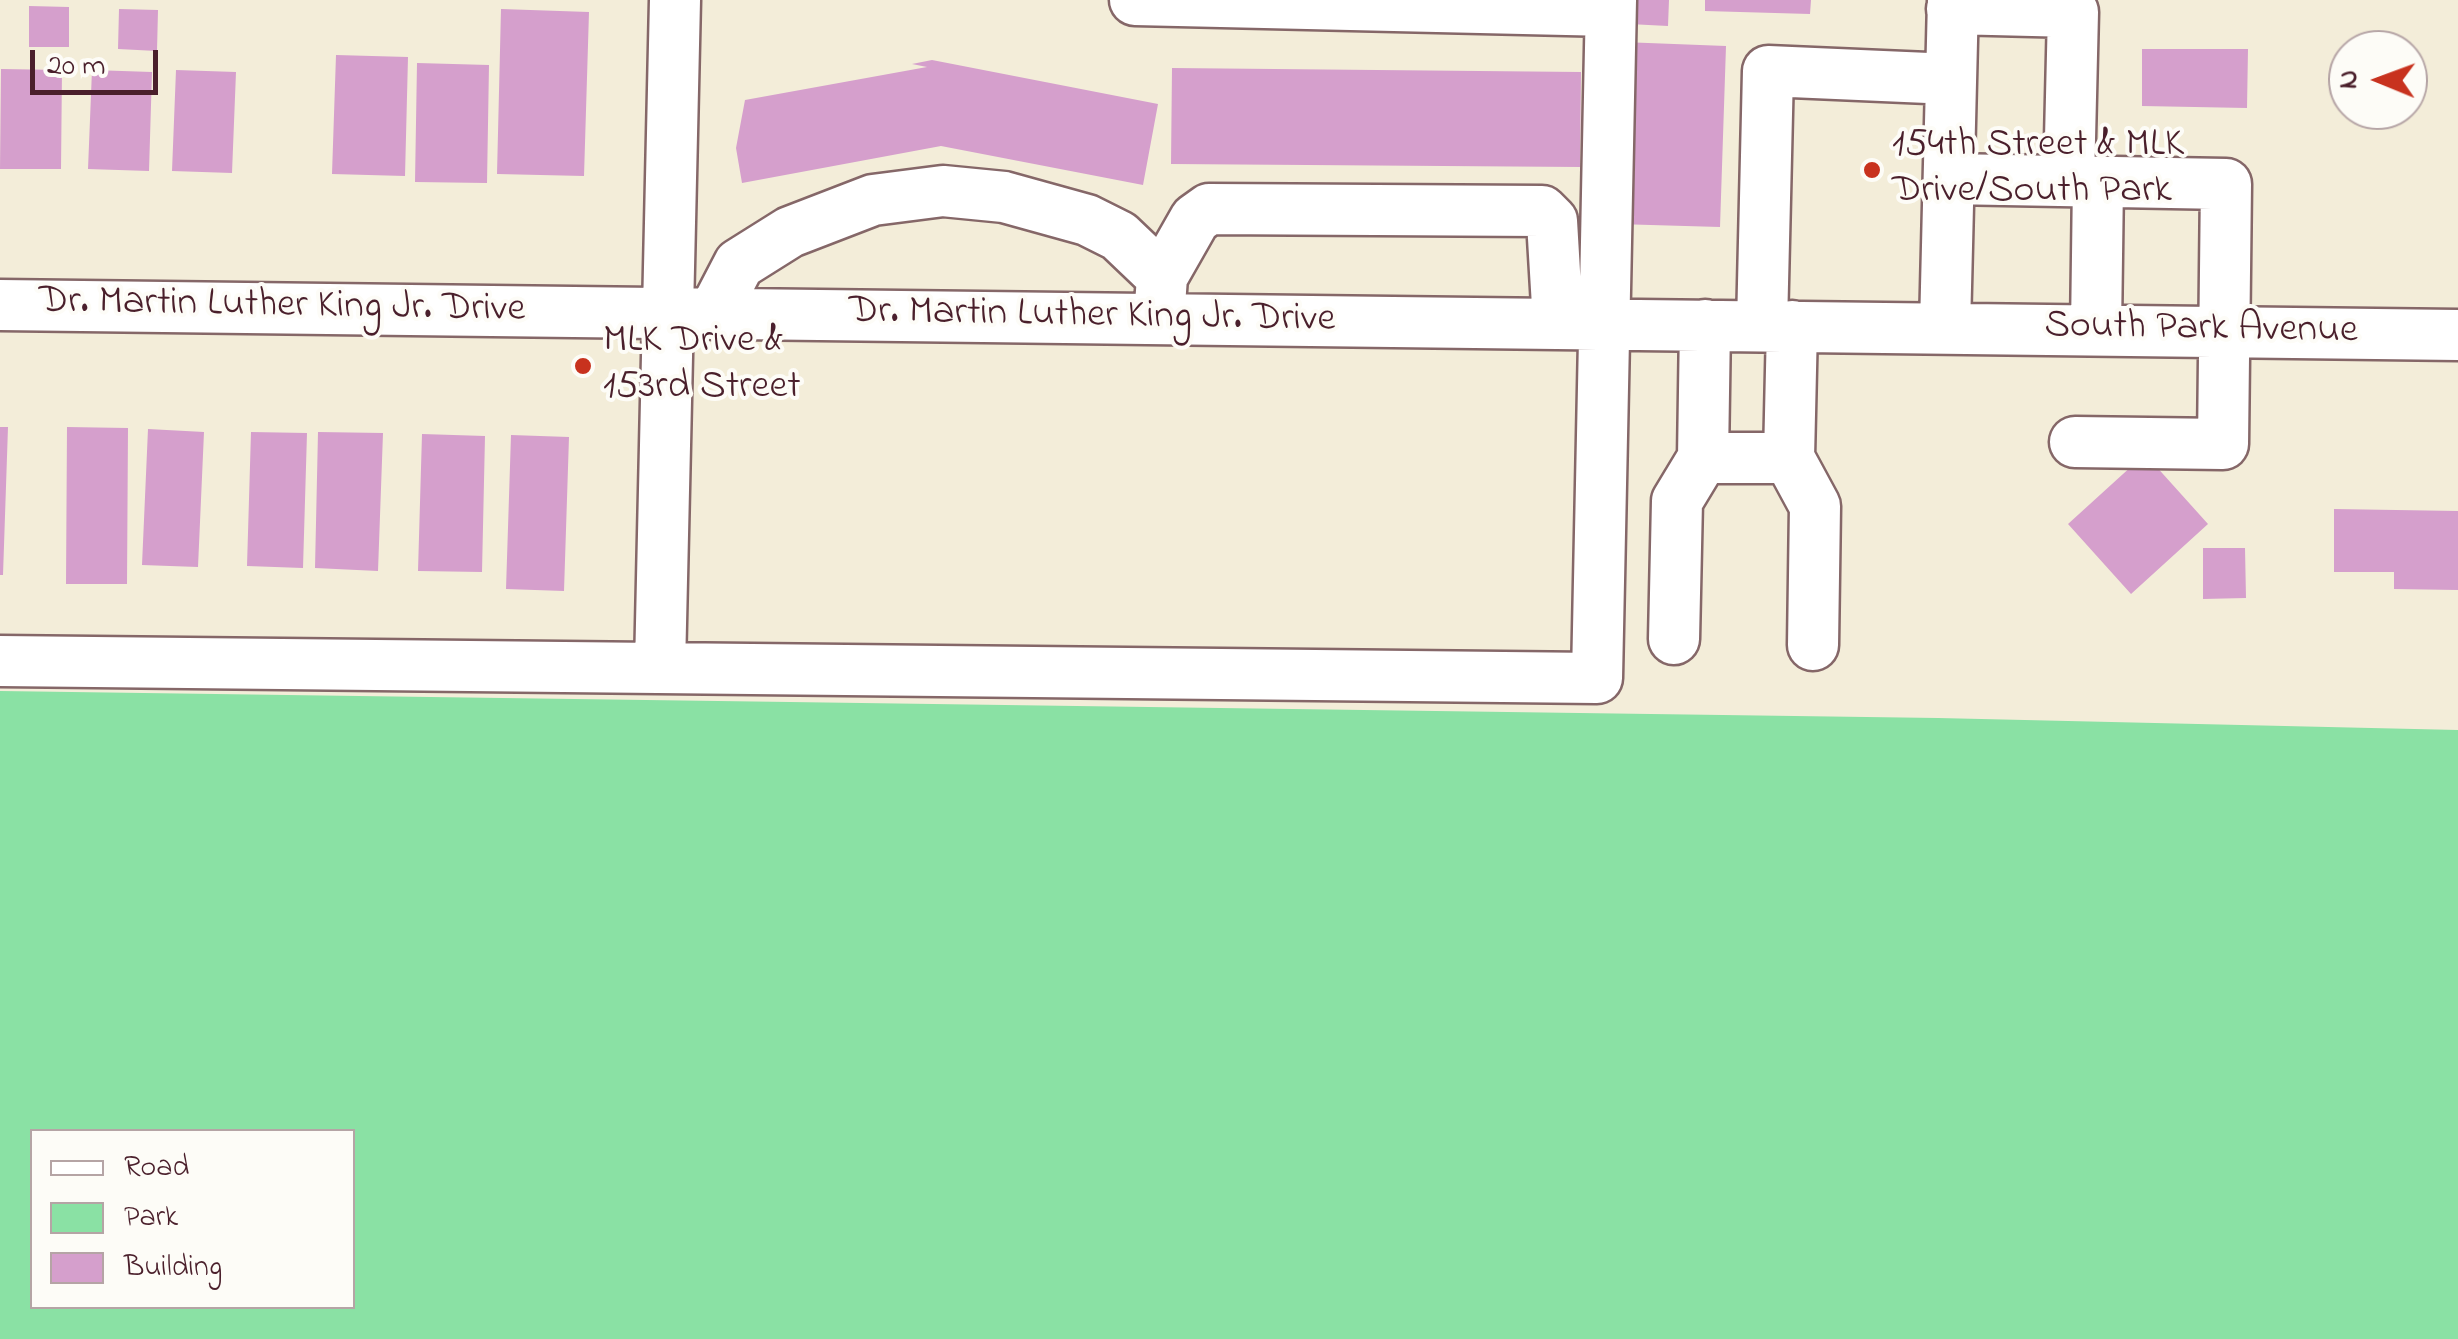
<!DOCTYPE html>
<style>
body{margin:0}
#map{position:relative;width:2458px;height:1339px;overflow:hidden;background:#f3edd9;font-family:"Indie Flower",sans-serif}
canvas{display:block}
.legend{position:absolute;left:30px;top:1129px;width:325px;height:180px;box-sizing:border-box;background:#fdfcf7;border:2px solid #b5a4a5;margin:0;padding:12px 18px;list-style:none;font-size:30px;color:#4a1f2b}
.legend li{display:flex;align-items:center;gap:20px;height:50px}
.legend b{width:50px;border:2px solid #b5a4a5}
.north{position:absolute;left:2328px;top:30px;width:100px;height:100px;box-sizing:border-box;background:#fdfcf7;border:2px solid #b5a4a5;border-radius:50%;rotate:271deg;font-size:28px;font-weight:700;line-height:40px;text-align:center;color:#4a1f2b}
.north::after{content:'';display:block;margin:auto;width:35px;height:45px;background:#c8321e;clip-path:polygon(50% 0,100% 100%,50% 72%,0 100%)}
.scale{position:absolute;left:30px;top:50px;width:128px;height:45px;box-sizing:border-box;border:5px solid #4a1f2b;border-top:0;padding-left:12px;font-size:30px;line-height:35px;white-space:nowrap;color:#4a1f2b;-webkit-text-stroke:8px #fdfcf7;paint-order:stroke}
</style>
<div id="map">
<canvas width="2458" height="1339"></canvas>
<ul class="legend">
<li><b style="height:12px;background:#fff"></b>Road</li>
<li><b style="height:28px;background:#8ae1a4"></b>Park</li>
<li><b style="height:28px;background:#d59fcc"></b>Building</li>
</ul>
<div class="north">N</div>
<div class="scale">20 m</div>
</div>
<script>
const ctx = document.querySelector('canvas').getContext('2d');
ctx.lineJoin = 'round';
function fill(path, color) { ctx.fillStyle = color; ctx.fill(path, 'evenodd'); }
function stroke(path, color, width, dash) { ctx.strokeStyle = color; ctx.lineWidth = width; ctx.lineCap = dash ? 'butt' : 'round'; ctx.setLineDash(dash || []); ctx.stroke(path); }
function label(font, color, halo, rows, align = 'center') {
  ctx.font = font + ' "Indie Flower",sans-serif'; ctx.lineWidth = 8; ctx.setLineDash([]); ctx.textBaseline = 'middle'; ctx.strokeStyle = halo; ctx.fillStyle = color; for (const [text, x, y, turn = 0] of rows) {
    ctx.save(); ctx.translate(x, y); ctx.rotate((+turn || 0) * Math.PI / 180); ctx.textAlign = isNaN(turn) ? turn : align; if (halo) ctx.strokeText(text, 0, 0); ctx.fillText(text, 0, 0); ctx.restore();
  }
}
fill(new Path2D(`
 M0,691l1938,27 520,12v609h-2458zM32,1132h320v174h-320z`), '#8ae1a4');
fill(new Path2D(`
 M1629,0h40l-1,26 -39,-2z
 M1705,0h106l-1,14 -105,-3z
 M29,6l40,1v40h-40z
 M119,9l39,1 -1,41 -39,-2z
 M501,9l88,3 -5,164 -87,-2z
 M1622,42l104,4 -6,181 -104,-3z
 M2142,49h106l-1,59 -105,-2z
 M336,55l72,2 -3,119 -73,-2z
 M932,60l226,44 -15,81 -202,-39 -199,37 -6,-35 9,-48 182,-33 -15,-3z
 M417,63l72,2 -2,118 -72,-1z
 M1172,68l409,4 -1,95 -409,-3z
 M1,69l61,1 -1,99h-61z
 M92,70l60,2 -3,99 -61,-2z
 M176,70l60,2 -4,101 -60,-2z
 M0,427h8l-5,148h-3z
 M67,427l61,1 -1,156h-61z
 M148,429l56,3 -6,135 -56,-2z
 M251,432l56,1 -4,135 -56,-2z
 M318,432l65,1 -5,138 -63,-3z
 M422,434l63,2 -3,136 -64,-1z
 M511,435l58,2 -5,154 -58,-2z
 M2145,454l63,70 -77,70 -63,-70z
 M2334,509l124,2v79l-64,-1v-17h-60z
 M2203,548h42l1,50 -43,1z`), '#d59fcc');
const minor = new Path2D(`
 M1135,0l475,11
 M1952,9l121,3 -4,169
 M1949,179l277,5 -3,260 -148,-2
 M1162,277l33,-58 14,-10 333,2 10,10 6,102
 M0,305l2458,30
 M713,314l26,-50 51,-32 83,-32 70,-9 61,6 83,23 32,16 43,41 -3,42
 M1762,326l6,-255 183,8
 M1792,326l-3,132 26,48 -2,139
 M1945,328l8,-328
 M2096,330l2,-148
 M1703,458h86
 M1674,639l3,-138 26,-43 2,-133
 M0,661l1597,17 14,-678
 M660,668l15,-668`);
stroke(minor, '#856768', 55);
stroke(minor, '#fff', 50);
for (const [x, y, r, color] of [
 [1872,170,10,"#c8321e"],
 [583,366,10,"#c8321e"]
]) { const dot = new Path2D(); dot.arc(x, y, r, 0, 2 * Math.PI); ctx.fillStyle = color; ctx.fill(dot); stroke(dot, '#fdfcf7', 4); }
label('40px', '#4a1f2b', '#fdfcf7', [
 ["154th Street & MLK",1892,147],
 ["Drive/South Park",1892,193],
 ["MLK Drive &",603,343],
 ["153rd Street",603,389]
], 'left');
label('40px', '#4a1f2b', '#fdfcf7', [
 ["Dr. Martin Luther King Jr. Drive",282,308,1],
 ["Dr. Martin Luther King Jr. Drive",1092,318,1],
 ["South Park Avenue",2201,331,1]
]);
</script>
